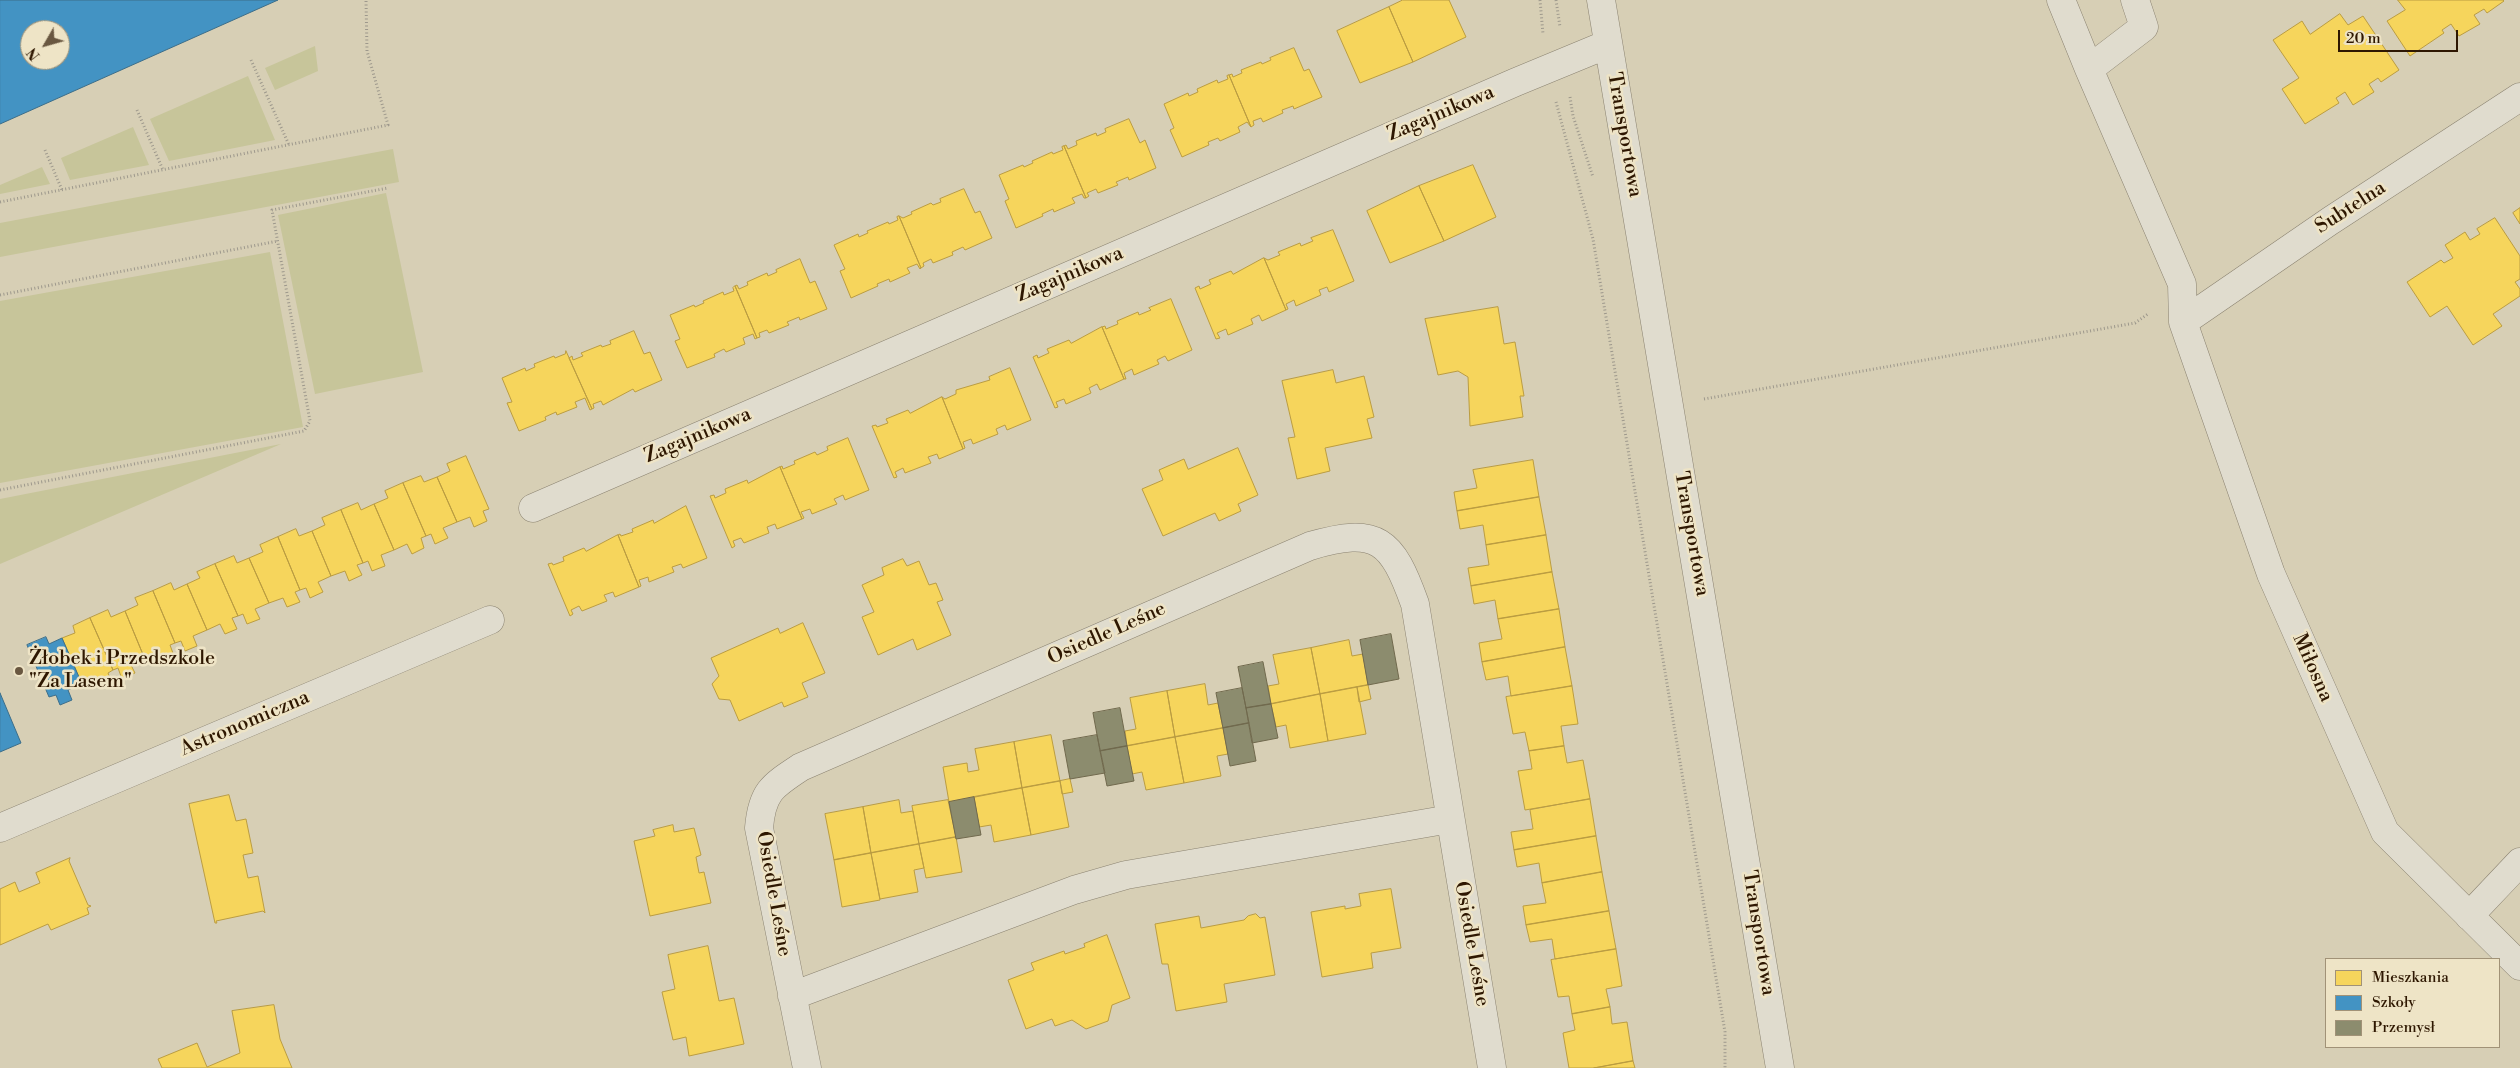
<!DOCTYPE html>
<meta charset="utf-8">
<style>
body{margin:0}
#map{position:relative;width:2520px;height:1068px;overflow:hidden;background:#d7cfb5;font-family:"Libre Bodoni",serif}
canvas{display:block}
.legend{position:absolute;left:2325px;top:958px;width:175px;height:90px;box-sizing:border-box;background:#eee4c6;border:1px solid #a19277;margin:0;padding:6px 9px;list-style:none;font-size:15px;color:#2e1701}
.legend li{display:flex;align-items:center;gap:10px;height:25px}
.legend b{width:25px;border:1px solid #a19277}
.north{position:absolute;left:20px;top:20px;width:50px;height:50px;box-sizing:border-box;background:#eee4c6;border:1px solid #a19277;border-radius:50%;rotate:232deg;font-size:14px;font-weight:700;line-height:20px;text-align:center;color:#2e1701}
.north::after{content:'';display:block;margin:auto;width:18px;height:22px;background:#695740;clip-path:polygon(50% 0,100% 100%,50% 72%,0 100%)}
.scale{position:absolute;left:2338px;top:30px;width:120px;height:22px;box-sizing:border-box;border:2px solid #2e1701;border-top:0;padding-left:6px;font-size:15px;line-height:18px;white-space:nowrap;color:#2e1701;-webkit-text-stroke:4px #eee4c6;paint-order:stroke}
</style>
<div id="map">
<canvas width="2520" height="1068"></canvas>
<ul class="legend">
<li><b style="height:14px;background:#f6d55c"></b>Mieszkania</li>
<li><b style="height:14px;background:#4393c3"></b>Szkoły</li>
<li><b style="height:14px;background:#8c8c6e"></b>Przemysł</li>
</ul>
<div class="north">N</div>
<div class="scale">20 m</div>
</div>
<script>
const ctx = document.querySelector('canvas').getContext('2d');
ctx.lineJoin = 'round';
function fill(path, color) { ctx.fillStyle = color; ctx.fill(path, 'evenodd'); }
function stroke(path, color, width, dash) { ctx.strokeStyle = color; ctx.lineWidth = width; ctx.lineCap = dash ? 'butt' : 'round'; ctx.setLineDash(dash || []); ctx.stroke(path); }
function label(font, color, halo, rows, align = 'center') {
  ctx.font = font + ' "Libre Bodoni",serif'; ctx.lineWidth = 5; ctx.setLineDash([]); ctx.textBaseline = 'middle'; ctx.strokeStyle = halo; ctx.fillStyle = color; for (const [text, x, y, turn = 0] of rows) {
    ctx.save(); ctx.translate(x, y); ctx.rotate((+turn || 0) * Math.PI / 180); ctx.textAlign = isNaN(turn) ? turn : align; if (halo) ctx.strokeText(text, 0, 0); ctx.fillText(text, 0, 0); ctx.restore();
  }
}
fill(new Path2D(`
 M315,46l3,25 -43,19 -10,-22z
 M248,76l27,64 -106,21 -19,-42z
 M133,127l16,38 -79,15 -9,-22z
 M393,149l6,33 -399,75v-34z
 M42,167l8,17 -50,10v-9z
 M386,193l37,179 -108,22 -37,-179z
 M270,252l33,175 -303,56v-182z
 M281,444l-281,120v-65z`), '#c7c59a');
const homes = new Path2D(`
 M1403,0h46l17,37 -53,25 -24,-55z
 M2398,0h105l1,1 -17,12 -3,-4 -10,6 6,9 -21,12 -8,-12 -9,6 2,3 -34,23 -23,-35 18,-11z
 M1389,7l24,55 -53,21 -23,-52z
 M2340,14l8,11 15,-9 36,54 -18,12 -3,-4 -9,6 5,8 -21,13 -8,-13 -9,6 3,5 -34,21 -23,-35 17,-11 -26,-38 29,-19 8,13z
 M1294,48l10,23 5,-2 13,28 -28,12 -1,-3 -11,4 1,3 -20,9 -2,-4 -8,3 1,4 -3,2 -22,-52 3,-1 1,3 9,-4 -1,-3 20,-8 1,2 9,-4 -1,-2z
 M1229,75l22,52 -4,-5 -9,5 2,5 -20,9 -2,-3 -10,4 1,3 -27,12 -12,-27 4,-2 -10,-24 24,-11 1,3 9,-4 -1,-3 20,-9 1,3 10,-4 -1,-3z
 M1129,119l11,24 5,-3 11,28 -27,12 -1,-3 -12,5 2,3 -20,8 -2,-4 -9,4 2,3 -3,2 -22,-52 2,-1 2,4 9,-4 -1,-4 20,-8 1,3 9,-4 -1,-3z
 M1064,146l22,52h-2l-2,-4 -10,4 3,5 -21,9 -1,-3 -11,5 1,2 -27,12 -11,-27 4,-2 -10,-24 24,-10 1,2 9,-4 -1,-2 20,-9 1,2 10,-4 -1,-3z
 M1473,165l23,52 -52,24 -25,-55z
 M1419,186l25,55 -54,22 -23,-52z
 M964,189l11,24 5,-2 12,27 -27,12 -2,-3 -11,5 1,3 -20,8 -2,-4 -8,4 1,3 -3,2 -22,-52 4,2 9,-4 -1,-2 20,-9 2,2 8,-3 -1,-3z
 M2520,208v16l-7,-11z
 M899,216l22,52 -1,1 -3,-5 -10,4 3,5 -20,9 -1,-3 -12,5 1,2 -27,12 -11,-27 5,-2 -11,-24 24,-11 1,3 9,-4 -1,-2 21,-9 1,2 9,-4 -1,-3z
 M2495,218l25,38v23l-5,3 5,7v7l-27,18 9,12 -29,19 -26,-39 -17,11 -23,-35 34,-22 3,3 9,-5 -8,-13 20,-13 5,8 10,-6 -3,-5z
 M1333,230l21,51 -25,11 -2,-5 -8,3 2,5 -25,11 -2,-6 -8,4 2,5 -2,1 -22,-52 4,2 12,-5 -2,-3 22,-9 1,3 12,-5 -2,-3z
 M1264,258l22,52 -24,11 -3,-6 -8,4 2,5 -25,11 -2,-6 -9,4 3,5 -4,1 -21,-51 4,-2 1,3 11,-5 -2,-4 22,-9 2,3z
 M800,259l10,24 5,-2 12,28 -27,11 -1,-3 -12,5 2,3 -20,8 -2,-3 -8,3 1,4 -3,1 -22,-52 2,-1 2,4 9,-4 -1,-3 20,-9 1,3 9,-4 -1,-2z
 M735,286l22,52 -2,1 -2,-5 -10,4 2,6 -19,8 -2,-3 -10,5 1,3 -28,11 -12,-27 5,-2 -10,-24 24,-10 1,2 9,-4 -1,-2 20,-9 1,3 10,-4 -1,-3z
 M1171,299l21,51 -24,11 -3,-5 -8,4 2,4 -25,11 -2,-6 -8,4 2,6h-2l-22,-52 3,-1 1,3 12,-5 -1,-3 21,-9 1,3 12,-5 -2,-2z
 M1498,307l6,37 11,-2 9,54h-4l3,21 -53,9 -2,-49 -10,-6 -20,4 -13,-56z
 M1102,327l22,52 -24,11 -3,-6 -8,4 2,5 -25,11 -2,-5 -8,3 2,5 -3,1 -22,-51 4,-2 1,3 11,-5 -2,-4 22,-9 2,3z
 M634,331l10,23 6,-2 12,28 -27,12 -2,-3 -30,16 -2,-4 -8,3 1,4 -2,1 -23,-51 3,-2 1,4 10,-4 -2,-3 20,-8 1,2 9,-3 -1,-3z
 M566,351l26,58 -2,1 -5,-12 -10,4 2,5 -20,8 -1,-3 -11,5 1,3 -27,11 -12,-28 5,-1 -10,-24 23,-10 1,3 9,-4 -1,-3 20,-8 1,2 10,-4z
 M1010,368l21,52 -24,10 -2,-5 -9,4 2,5 -25,10 -2,-5 -8,3 2,6 -2,1 -21,-52 3,2 11,-5v-4l34,-10 -1,-3z
 M1333,370l3,13 28,-7 10,41 -7,2 5,19 -47,10 5,23 -33,8 -9,-41 7,-1 -13,-56z
 M942,397l21,52 -24,10 -2,-5 -9,3 3,6 -26,10 -2,-5 -8,4 2,5 -3,1 -22,-52 4,-1 1,2 11,-4 -2,-4 22,-9 2,3z
 M848,438l21,52 -24,10 -2,-5 -9,4 3,5 -25,10 -2,-5 -9,3 3,6 -2,1 -22,-52 2,-1 1,3 12,-5 -1,-3 21,-9 2,3 11,-5 -1,-3z
 M1238,448l20,47 -20,9 3,7 -22,10 -4,-8 -52,23 -21,-47 21,-9 -4,-10 25,-11 4,10z
 M466,456l23,53 -6,2 4,10 -13,6 -4,-10 -13,5 -20,-45 13,-6 -3,-7z
 M1533,460l6,37 -82,14 -3,-19 23,-4 -4,-18z
 M780,467l22,52 -25,10 -2,-5 -8,3 2,6 -25,10 -3,-5 -8,3 2,5 -3,2 -22,-52 4,-1 1,3 11,-5 -1,-4 22,-9 1,3z
 M421,476l3,6 13,-5 20,45 -14,6 5,10 -13,6 -4,-10 -5,2 -23,-53z
 M403,483l23,53 -5,2 3,10 -12,6 -5,-10 -13,6 -20,-46 14,-6 -3,-7z
 M1539,497l7,38 -60,10 -3,-20 -23,4 -3,-18z
 M358,503l3,7 13,-6 20,46 -13,5 4,11 -13,5 -4,-10 -5,2 -22,-53z
 M686,506l21,52 -24,10 -2,-4 -9,3 2,5 -25,10 -1,-5 -9,3 2,6 -2,1 -21,-52 2,-1 1,2 12,-4 -1,-3 21,-9 1,3z
 M341,510l22,53 -6,2 5,10 -13,6 -4,-10 -14,5 -19,-45 13,-6 -3,-7z
 M296,529l3,7 13,-5 19,45 -13,6 5,10 -13,6 -4,-10 -6,2 -22,-53z
 M618,535l21,52 -24,10 -2,-5 -9,3 3,6 -25,10 -3,-5 -8,4 2,4 -3,2 -22,-52 4,-1 1,2 11,-4 -1,-4 21,-9 2,3z
 M1546,535l6,37 -81,14 -3,-18 21,-3 -3,-20z
 M278,537l22,53 -5,2 5,10 -13,5 -4,-9 -14,5 -20,-45 14,-6 -3,-7z
 M234,556l3,7 12,-5 20,45 -14,6 5,10 -13,5 -4,-10 -5,2 -23,-52z
 M903,559l4,7 12,-5 10,24 7,-2 7,17 -6,2 14,33 -34,15 -4,-11 -35,16 -16,-38 12,-5 -12,-27 22,-10 -2,-7z
 M215,564l23,52 -6,2 5,11 -12,5 -5,-10 -13,6 -20,-46 13,-6 -3,-6z
 M1552,572l7,37 -61,10 -3,-19 -21,4 -3,-18z
 M171,583l3,7 13,-6 20,46 -14,6 4,10 -12,5 -4,-10 -6,2 -22,-52z
 M153,591l22,52 -5,2 4,11 -12,5 -4,-10 -14,6 -19,-46 13,-6 -3,-7z
 M1559,609l6,38 -83,15 -3,-19 23,-4 -4,-20z
 M108,610l3,7 14,-6 19,46 -14,6 5,10 -13,6 -4,-11 -5,2 -23,-52z
 M90,618l23,52 -5,3 4,10 -12,5 -5,-10 -13,6 -20,-46 13,-5 -2,-7z
 M803,623l22,50 -23,10 6,14 -24,10 -2,-5 -43,19 -9,-21 -11,-1 -7,-15 7,-8 -8,-18 67,-30 2,5z
 M1349,640l3,16 11,-2 5,31 -48,9 -9,-46z
 M1565,647l7,39 -61,10 -3,-20 -22,4 -4,-18z
 M1311,648l9,46 -49,10 -3,-18 11,-2 -6,-29z
 M1205,684l3,21 10,-2 5,25 -48,9 -8,-46z
 M1368,685l3,14 -12,3 -2,-15z
 M1572,686l6,38 -17,2 3,20 -35,5 -4,-19 -12,2 -7,-37z
 M1357,687l9,47 -38,7 -8,-47z
 M1167,691l8,46 -48,9 -2,-15 11,-2 -6,-31z
 M1320,694l8,47 -38,7 -4,-23 -10,2 -5,-23z
 M1223,728l5,26 -11,2 4,20 -37,7 -9,-46z
 M1051,735l9,46 -38,7 -8,-46z
 M1175,737l9,46 -38,7 -4,-18 -10,2 -5,-28z
 M1014,742l8,46 -73,14 -6,-35 24,-4 1,9 11,-2 -4,-21z
 M1564,746l3,17 16,-3 7,39 -65,11 -7,-39 14,-2 -3,-18z
 M1070,779l3,13 -11,2 -2,-13z
 M1060,781l9,46 -38,8 -9,-47z
 M1022,788l9,47 -37,7 -3,-17 -12,2 -5,-30z
 M229,795l7,26 10,-2 7,34 -10,2 5,23 10,-2 7,37 -2,-2 -47,10 1,2h-2l-26,-119z
 M1590,799l6,37 -82,14 -3,-18 22,-3 -3,-19z
 M899,800l2,13 12,-2 6,33 -48,9 -8,-46z
 M948,800l8,37 -37,7 -7,-38z
 M863,807l8,46 -37,7 -9,-46z
 M673,825l1,7 20,-4 7,27 -5,2 3,16 5,-1 7,31 -61,13 -16,-75 21,-5 -2,-6z
 M1596,836l6,36 -60,11 -3,-20 -22,4 -3,-17z
 M956,837l6,35 -36,6 -7,-34z
 M919,844l5,24 -10,2 4,22 -38,7 -9,-46z
 M871,853l9,47 -38,7 -8,-47z
 M70,858l-1,3 19,44 3,1 -4,2 2,6 -38,16 -3,-6 -48,21v-56l15,-7 4,10 21,-9 -4,-10z
 M1602,872l7,39 -83,14 -3,-19 23,-3 -4,-20z
 M1391,889l10,59 -30,5 2,15 -51,9 -11,-65 34,-6v3l16,-3 -2,-12z
 M1609,911l7,38 -61,10 -3,-20 -22,3 -4,-17z
 M1256,914l4,4 5,-1 10,58 -51,9 3,18 -51,9 -8,-47h-6l-7,-40 44,-8 2,12 43,-8 4,-4z
 M1107,935l23,63 -18,7 -4,16 -22,8 -14,-9 -17,6 -3,-7 -26,10 -18,-49 26,-10 -3,-7 33,-12 1,3 20,-7 -1,-3z
 M708,946l11,55 15,-3 10,46 -55,12 -3,-19 -13,3 -11,-48 13,-3 -7,-34z
 M1616,949l6,37 -16,3 4,18 -38,7 -3,-18 -11,1 -7,-37z
 M274,1005l6,34 12,29h-130l-4,-9 39,-16 10,24 33,-14 -8,-42z
 M1610,1007l2,17 15,-2 6,39 -39,7h-25l-6,-35 12,-3 -3,-16z
 M1633,1061l2,7h-41z`);
fill(homes, '#f6d55c');
stroke(homes, '#ba9c41', 1);
const schools = new Path2D(`
 M0,0h278l-278,124zM30,30h30v30h-30z
 M46,637l3,7 13,-6 20,46 -14,6 4,10 -12,5 -4,-10 -7,2 -22,-52z
 M0,693l21,50 -21,9z`);
fill(schools, '#4393c3');
stroke(schools, '#3d6e89', 1);
const industry = new Path2D(`
 M1391,634l8,45 -31,6 -8,-45z
 M1263,662l8,42 -25,4 -8,-41z
 M1242,688l7,35 -26,5 -7,-35z
 M1271,704l7,34 -26,5 -6,-35z
 M1120,708l7,38 -27,5 -7,-38z
 M1249,723l7,38 -26,5 -7,-38z
 M1097,735l8,38 -35,6 -7,-38z
 M1127,746l7,35 -27,5 -7,-35z
 M974,797l7,38 -25,4 -7,-37z`);
fill(industry, '#8c8c6e');
stroke(industry, '#70694d', 1);
const minor = new Path2D(`
 M1601,0l179,1068
 M2061,0l28,69
 M2135,0l9,27 -55,42 93,215 1,38 88,252 114,258 135,134
 M2183,322l147,-101 190,-124
 M533,508l983,-426 92,-38
 M0,828l490,-208
 M2469,916l51,-54
 M792,996l282,-106 52,-15 324,-56
 M807,1068l-48,-240c3,-36 13,-42 42,-61l509,-221c68,-20 82,-6 105,58l77,464`);
stroke(minor, '#8b8371', 29);
stroke(new Path2D(`
 M1540,0l3,34
 M1556,0l4,27
 M251,60l38,85
 M1570,97l3,19 20,61
 M1556,102l37,137 132,793v36
 M137,110l26,60
 M45,150l17,40
 M0,202l388,-77 -21,-74 -1,-51
 M0,295l278,-54
 M1704,399l431,-76 13,-9
 M0,490l304,-59 6,-10 -38,-211 116,-22`), '#9d988c', 3, [1, 2.5]);
stroke(minor, '#e0dcce', 28);
for (const [x, y, r, color] of [
 [19,671,5,"#695740"]
]) { const dot = new Path2D(); dot.arc(x, y, r, 0, 2 * Math.PI); ctx.fillStyle = color; ctx.fill(dot); stroke(dot, '#eee4c6', 2); }
label('20px', '#2e1701', '#eee4c6', [
 ["Zagajnikowa",1441,114,-23],
 ["Transportowa",1624,135,80],
 ["Subtelna",2351,208,-33],
 ["Zagajnikowa",1070,275,-23],
 ["Zagajnikowa",698,436,-23],
 ["Transportowa",1691,534,80],
 ["Osiedle Leśne",1107,634,-24],
 ["Miłosna",2312,668,66],
 ["Astronomiczna",245,724,-23],
 ["Osiedle Leśne",773,894,80],
 ["Transportowa",1758,933,81],
 ["Osiedle Leśne",1471,944,80]
]);
label('20px', '#2e1701', '#eee4c6', [
 ["Żłobek i Przedszkole",29,659],
 ["\"Za Lasem\"",29,682]
], 'left');
</script>
